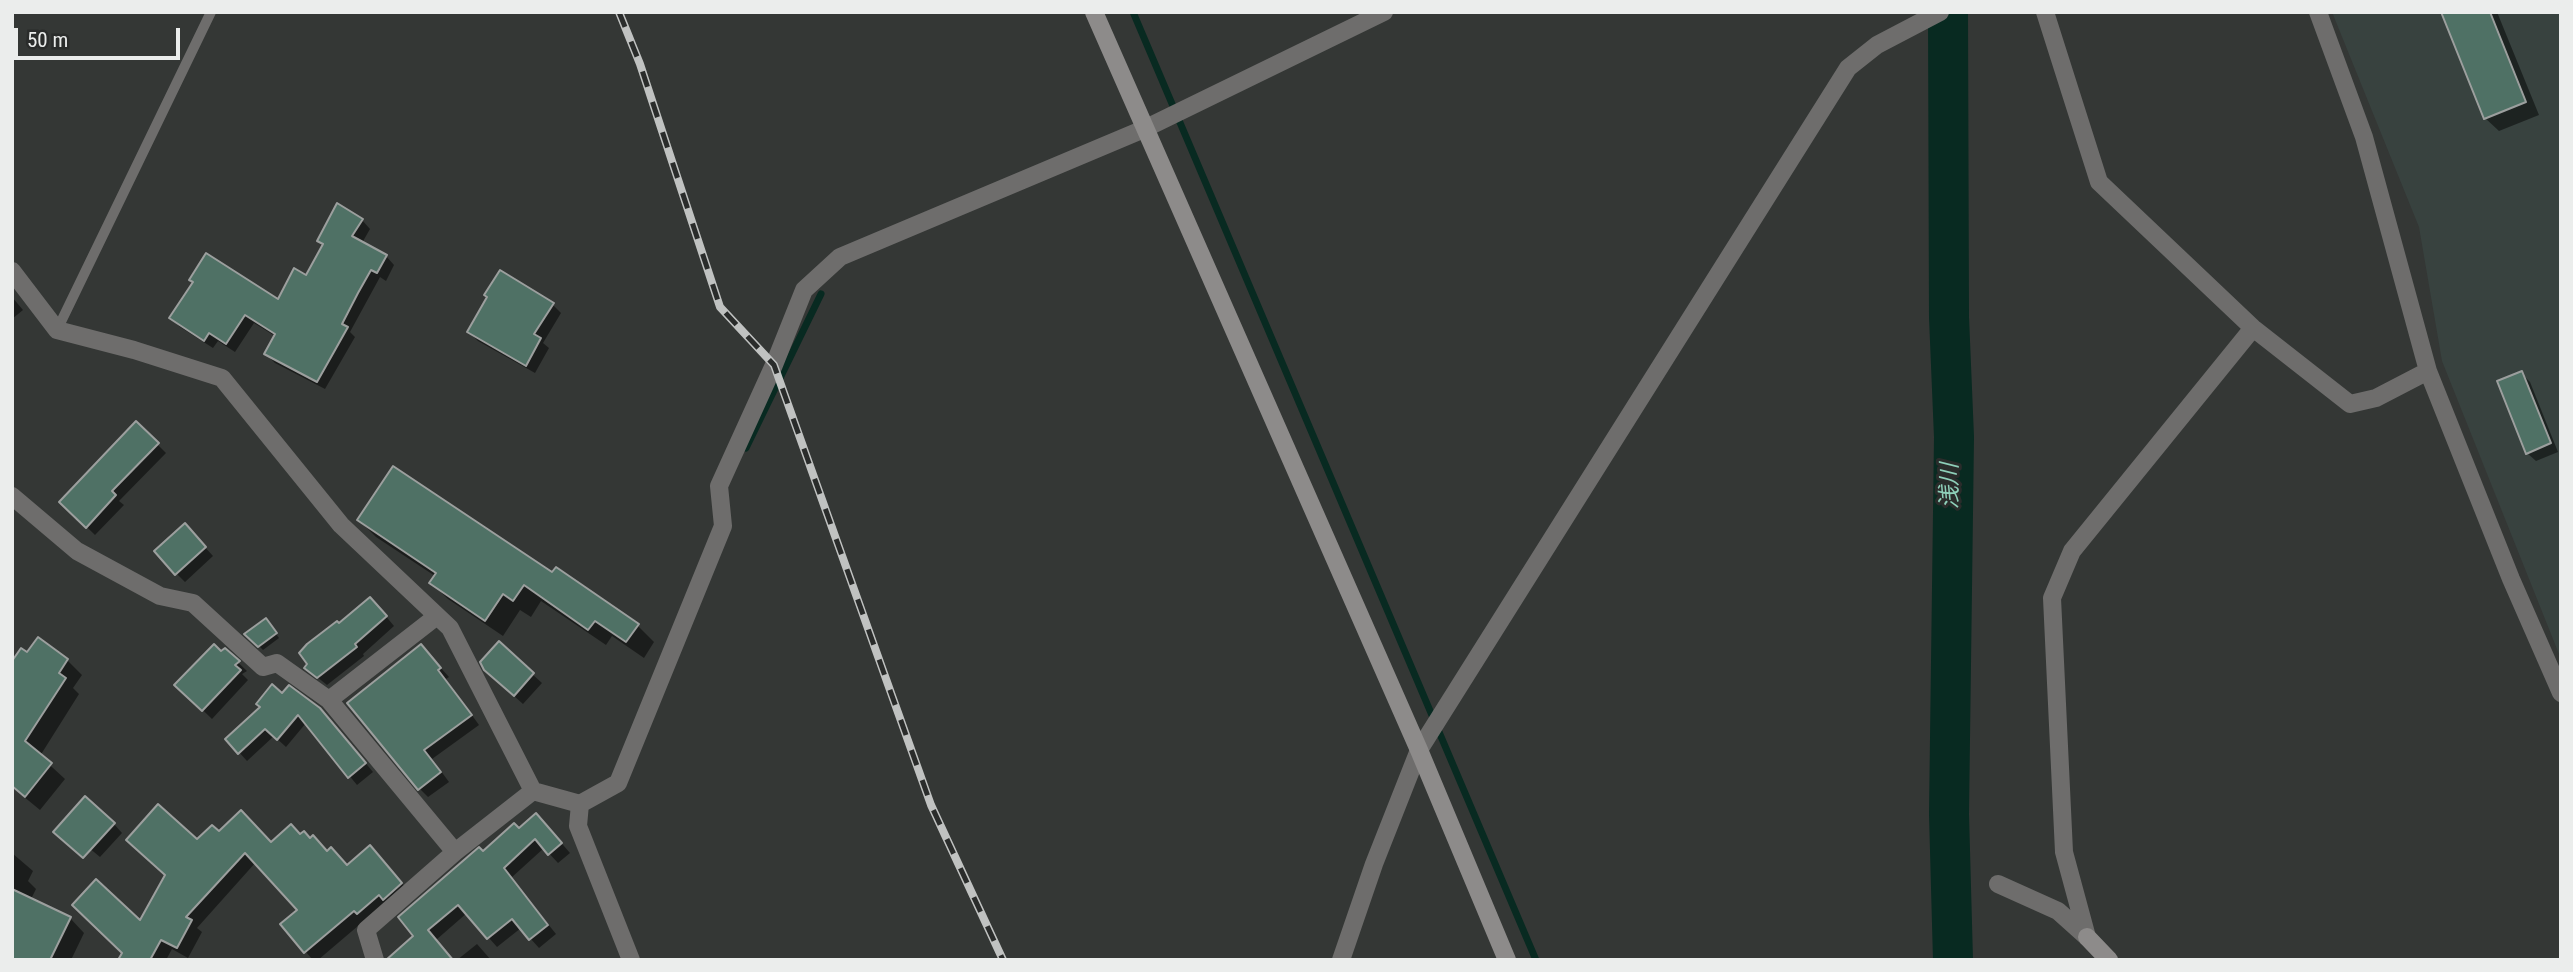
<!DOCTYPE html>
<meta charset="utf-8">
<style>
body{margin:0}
#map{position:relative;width:2573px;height:972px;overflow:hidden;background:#343735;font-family:"Roboto Condensed",sans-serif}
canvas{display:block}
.frame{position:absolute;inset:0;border:14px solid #ebedec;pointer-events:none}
.scale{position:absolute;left:14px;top:28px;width:166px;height:32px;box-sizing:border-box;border:4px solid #ebedec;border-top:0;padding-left:9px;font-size:21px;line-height:24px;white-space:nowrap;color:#ebedec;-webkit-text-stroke:5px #2a2c2b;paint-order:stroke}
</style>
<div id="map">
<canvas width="2573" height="972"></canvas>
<div class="frame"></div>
<div class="scale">50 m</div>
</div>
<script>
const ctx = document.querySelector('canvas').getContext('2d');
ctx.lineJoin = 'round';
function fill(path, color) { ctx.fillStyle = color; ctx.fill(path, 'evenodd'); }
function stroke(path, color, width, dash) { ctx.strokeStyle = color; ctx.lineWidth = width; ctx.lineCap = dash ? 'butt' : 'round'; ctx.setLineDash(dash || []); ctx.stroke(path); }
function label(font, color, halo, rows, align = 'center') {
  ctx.font = font + ' "Roboto Condensed","Noto Sans JP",sans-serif'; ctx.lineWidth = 6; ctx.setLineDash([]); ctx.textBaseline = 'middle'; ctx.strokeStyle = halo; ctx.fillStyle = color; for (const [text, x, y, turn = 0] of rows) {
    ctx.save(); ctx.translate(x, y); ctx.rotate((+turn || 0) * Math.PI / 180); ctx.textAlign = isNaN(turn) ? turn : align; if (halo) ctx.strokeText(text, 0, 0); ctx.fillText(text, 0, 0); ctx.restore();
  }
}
fill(new Path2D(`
 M2332,12h229v647l-119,-298 -23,-134z`), '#38423f');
fill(new Path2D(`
 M2443,12h54l42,103 -40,16 -14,-13z
 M362,220l8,9 -8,14 24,13 8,9 -8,16 -6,-4 -30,55 5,5 -30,52 -50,-26 -9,-9 9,-18 -21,-13 -19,29 -17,-11 -5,7 -33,-21 -9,-9 108,-16 28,-25 17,-31 -5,-5z
 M12,297l11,13 -11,9z
 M553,305l8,8 -18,30 6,5 -14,25 -57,-32 -9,-9z
 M2522,374l8,8 28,70 -22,9 -9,-8z
 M136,423l30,30 -47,48 5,4 -29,30 -34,-33z
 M359,520l194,55 84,50 17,17 -10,16 -32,-22 -6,9 -65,-44 -10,16 -11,-7 -17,26 -55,-37 -17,-16 4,-7 -59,-39z
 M193,534l20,22 -28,26 -9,-9z
 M379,608l15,18 -31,28 1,2 -37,29 -21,-17 34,-42z
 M269,624l10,14 -16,12 -16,-16z
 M499,644l43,39 -19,21 -28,-25z
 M421,646l28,31 -3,2 33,46 -47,34 17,23 -21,15 -8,-8z
 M225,650l22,21 -5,3 6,6 -36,39 -35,-34z
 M28,654l39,6 15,15 -9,13 6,6 -39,62 25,23 -25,31 -28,-23v-123z
 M283,695l45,23 45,54 -16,13 -51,-62 -20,24 -12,-11 -27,25 -20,-22z
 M114,824l8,9 -22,24 -29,-24z
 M545,824l25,29 -12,10 -14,-15 -33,30 45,56 -17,14 -18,-20 -24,19 -30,-34 -31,27 -20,-3 67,-84 36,-22z
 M219,834l52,11 30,-9 47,31 22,-20 42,48 -47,25 -47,40h-5l-8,-9 -5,-41 -44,-48 -59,66 5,4 -14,26 -16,-9 -6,11h-46l20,-37 57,-81z
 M12,853l21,18 -5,10 8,8 -5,10 39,19 14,15 -13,27h-59z
 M477,944l14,16h-34z`), '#0007');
stroke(new Path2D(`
 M1133,12l403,948
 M746,448l75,-154`), '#082a21', 7);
stroke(new Path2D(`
 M1948,12l1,305 5,120 -5,377 4,146`), '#082a21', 40);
const building = new Path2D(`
 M2441,12h49l36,90 -42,17z
 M337,203l26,16 -11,17 35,19 -10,18 -6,-3 -13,23 -16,31 6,3 -31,55 -53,-28 11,-20 -30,-19 -19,29 -17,-11 -5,8 -35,-23 24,-36 -4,-2 17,-27 72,46 16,-31 12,7 17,-31 -6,-3z
 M500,270l54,33 -20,31 7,4 -15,28 -59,-34 20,-35 -3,-2z
 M2522,371l29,72 -25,11 -29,-73z
 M136,421l23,22 -47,48 4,4 -30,33 -27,-26z
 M393,466l159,106 4,-5 83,57 -13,18 -31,-21 -7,9 -64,-45 -11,16 -10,-7 -18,27 -56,-38 7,-10 -79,-53z
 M185,523l21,24 -31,28 -21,-24z
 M370,597l17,19 -32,28 2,3 -40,31 -13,-10 3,-4 -8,-11 8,-9 30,-23 2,2z
 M266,618l11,15 -19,14 -14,-13z
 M38,637l30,22 -9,14 7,5 -41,63 27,22 -27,34 -13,-11v-125l9,-13 6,4z
 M499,641l35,32 -20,23 -30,-26 -4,-8z
 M214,644l7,7 4,-3 15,13 -5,4 6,5 -39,41 -28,-26z
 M421,644l20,24 -3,2 34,45 -48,35 17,22 -23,18 -71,-87z
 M272,684l10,9 7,-8 31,23 46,55 -18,15 -50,-63 -21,25 -12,-11 -27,25 -13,-15 35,-32 -4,-3z
 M85,796l30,27 -32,35 -30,-26z
 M158,804l39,35 15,-14 7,6 22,-21 30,32 20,-18 9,10 4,-3 6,7 3,-3 14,16 4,-4 16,18 23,-20 32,38 -19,17 -4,-5 -22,19 -3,-3 -50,42 -24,-29 17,-14 -52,-57 -59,64 6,3 -15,28 -16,-8 -11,20h-32l4,-7 -50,-48 24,-26 44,41 25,-45 -39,-35z
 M536,813l26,30 -14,12 -13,-16 -31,29 44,57 -19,15 -17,-21 -25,20 -29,-34 -30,25 25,30h-67l27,-24 -15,-19 81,-70 4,4 31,-28 5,5z
 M12,889l59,28 -21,43h-38z`);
fill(building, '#4f7165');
stroke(building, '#9c9f9e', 2);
stroke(new Path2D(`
 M57,330l154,-318`), '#6e6d6c', 10);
stroke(new Path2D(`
 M2045,12l54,170 154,146 97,76 26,-6 52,-27
 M2318,12l46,125 64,234 83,208 50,114
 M12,271l45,59 77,20 88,28 119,147 109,103 83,163 47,13 38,-21 105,-257 -4,-40 55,-121 30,-75 36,-33 304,-128 240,-117
 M12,496l65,55 83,45 33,7 70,64 14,-4 52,37 108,-84
 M329,700l126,152 78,-61
 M580,804l-2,22 53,134
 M1998,884l60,27 29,26
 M2087,937l-23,-85 -12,-254 20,-47 181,-223
 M375,960l-9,-30 89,-78
 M1341,960l33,-96 45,-114 429,-682 29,-23 63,-33`), '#6e6d6c', 18);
stroke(new Path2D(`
 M1094,12l325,738 88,210
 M2087,937l22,23`), '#8d8b8a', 18);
const rail = new Path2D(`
 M619,12l21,52 80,243 54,58 157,440 72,155`);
stroke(rail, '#c0c2c1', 8);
stroke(rail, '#2a2c2b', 5, [16]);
label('italic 23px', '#8ecfb9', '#2a2c2b', [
 ["浅川",1951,486,-90]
]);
</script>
